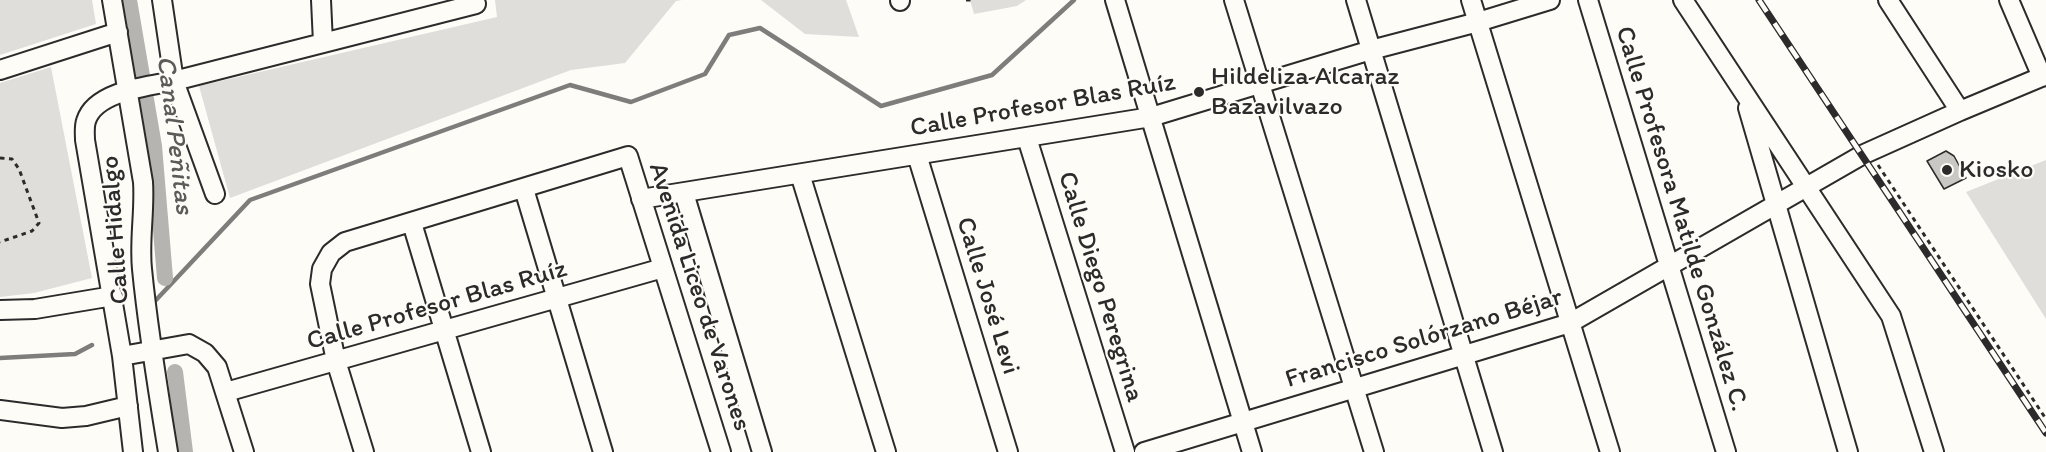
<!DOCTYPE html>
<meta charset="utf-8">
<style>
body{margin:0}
canvas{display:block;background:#fdfcf7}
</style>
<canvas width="2046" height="452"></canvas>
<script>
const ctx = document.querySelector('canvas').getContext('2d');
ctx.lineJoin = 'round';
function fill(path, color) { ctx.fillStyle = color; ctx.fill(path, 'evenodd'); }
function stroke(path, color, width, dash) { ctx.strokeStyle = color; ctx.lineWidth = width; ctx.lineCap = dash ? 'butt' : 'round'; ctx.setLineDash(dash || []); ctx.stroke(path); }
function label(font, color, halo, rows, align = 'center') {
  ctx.font = font + ' Itim,sans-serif'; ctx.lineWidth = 4.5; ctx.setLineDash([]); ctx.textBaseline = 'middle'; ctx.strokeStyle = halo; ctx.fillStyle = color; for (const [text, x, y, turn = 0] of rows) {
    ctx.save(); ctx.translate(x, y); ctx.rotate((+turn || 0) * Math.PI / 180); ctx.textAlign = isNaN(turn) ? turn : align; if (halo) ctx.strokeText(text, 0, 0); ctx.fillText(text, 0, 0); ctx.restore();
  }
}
fill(new Path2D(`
 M0,0h92l4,24 -96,31z
 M495,0h187l-6,1 -51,62 -54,7 -341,128 -31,-112 298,-69z
 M761,0h85l13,37 -54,-3z
 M970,0h56l-9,6 -43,8z
 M51,67l41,211 -58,15 -34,4v-214z
 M2046,160v159l-80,-127z`), '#dfdeda');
stroke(new Path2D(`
 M156,300l94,-100 320,-115 61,17 74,-28 24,-39 31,-7 121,78 111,-31 82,-75
 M0,358l75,-4 17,-9`), '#7e7d7b', 4.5);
stroke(new Path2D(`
 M129,0l25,146 11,132
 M175,372l10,80`), '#b5b4b1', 16);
const building = new Path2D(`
 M1946,151l8,5 12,22 -22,11 -17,-28z`);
fill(building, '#c9c8c4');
stroke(building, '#2b2b2b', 1.5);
const minor = new Path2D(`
 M112,0l31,182c2,29 -4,58 -1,87 6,62 16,122 26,183
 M162,0l12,81 41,113
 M321,0l2,43
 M900,0v1
 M1115,0l137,452
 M1234,0l140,452
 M1356,0l137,452
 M1471,0l139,452
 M1588,0l138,452
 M1683,0l208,316 43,136
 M1888,0l72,111
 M2009,0l33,77
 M0,70l118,-38
 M1748,108l100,344
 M1027,138l98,314
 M917,155l91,297
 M800,174l86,278
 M524,189l79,263
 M684,193l78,259
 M641,199l510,-82 220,-67 107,-28 72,-22
 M412,223l69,229
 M0,310l35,-1 78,-13
 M122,356l67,-12 16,9 12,14 27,85
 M226,392l437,-124
 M0,410l62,8 24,-2 42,-10
 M133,452l-11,-96 -37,-216c0,-5 -1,-13 1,-19 9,-30 63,-35 88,-40l302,-77
 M364,452l-28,-91 -16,-77 2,-15 9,-16 14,-11 283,-86 93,296
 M1144,452l426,-129 292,-168 98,-44 86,-36`);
stroke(minor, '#2b2b2b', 22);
stroke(new Path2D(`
 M966,0h6
 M0,158l12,1 7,10 20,54 -7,8 -32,11
 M1878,165l168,254`), '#2b2b2b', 3, [4.5, 4.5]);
stroke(minor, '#fdfcf7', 18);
const rail = new Path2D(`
 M1759,0l287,433`);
stroke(rail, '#2b2b2b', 7);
stroke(rail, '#fdfcf7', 4.5, [14]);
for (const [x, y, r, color] of [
 [1199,92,6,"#2b2b2b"],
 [1947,170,6,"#2b2b2b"]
]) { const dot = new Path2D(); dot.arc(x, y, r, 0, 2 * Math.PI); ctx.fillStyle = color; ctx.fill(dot); stroke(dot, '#fdfcf7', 2); }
label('26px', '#2b2b2b', '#fdfcf7', [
 ["Hildeliza Alcaraz",1211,77],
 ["Bazavilvazo",1211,107],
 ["Kiosko",1959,170]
], 'left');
label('26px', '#2b2b2b', '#fdfcf7', [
 ["Calle Profesor Blas Ruíz",1043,106,-10],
 ["Calle Profesora Matilde González C.",1681,219,73],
 ["Calle Hidalgo",116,230,-94],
 ["Calle Diego Peregrina",1100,287,73],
 ["Calle José Levi",987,296,73],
 ["Avenida Liceo de Varones",699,297,72],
 ["Calle Profesor Blas Ruíz",437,306,-16],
 ["Francisco Solórzano Béjar",1424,339,-17]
]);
label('italic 27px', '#5b5b5a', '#fdfcf7', [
 ["Canal Peñitas",174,135,83]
]);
</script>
